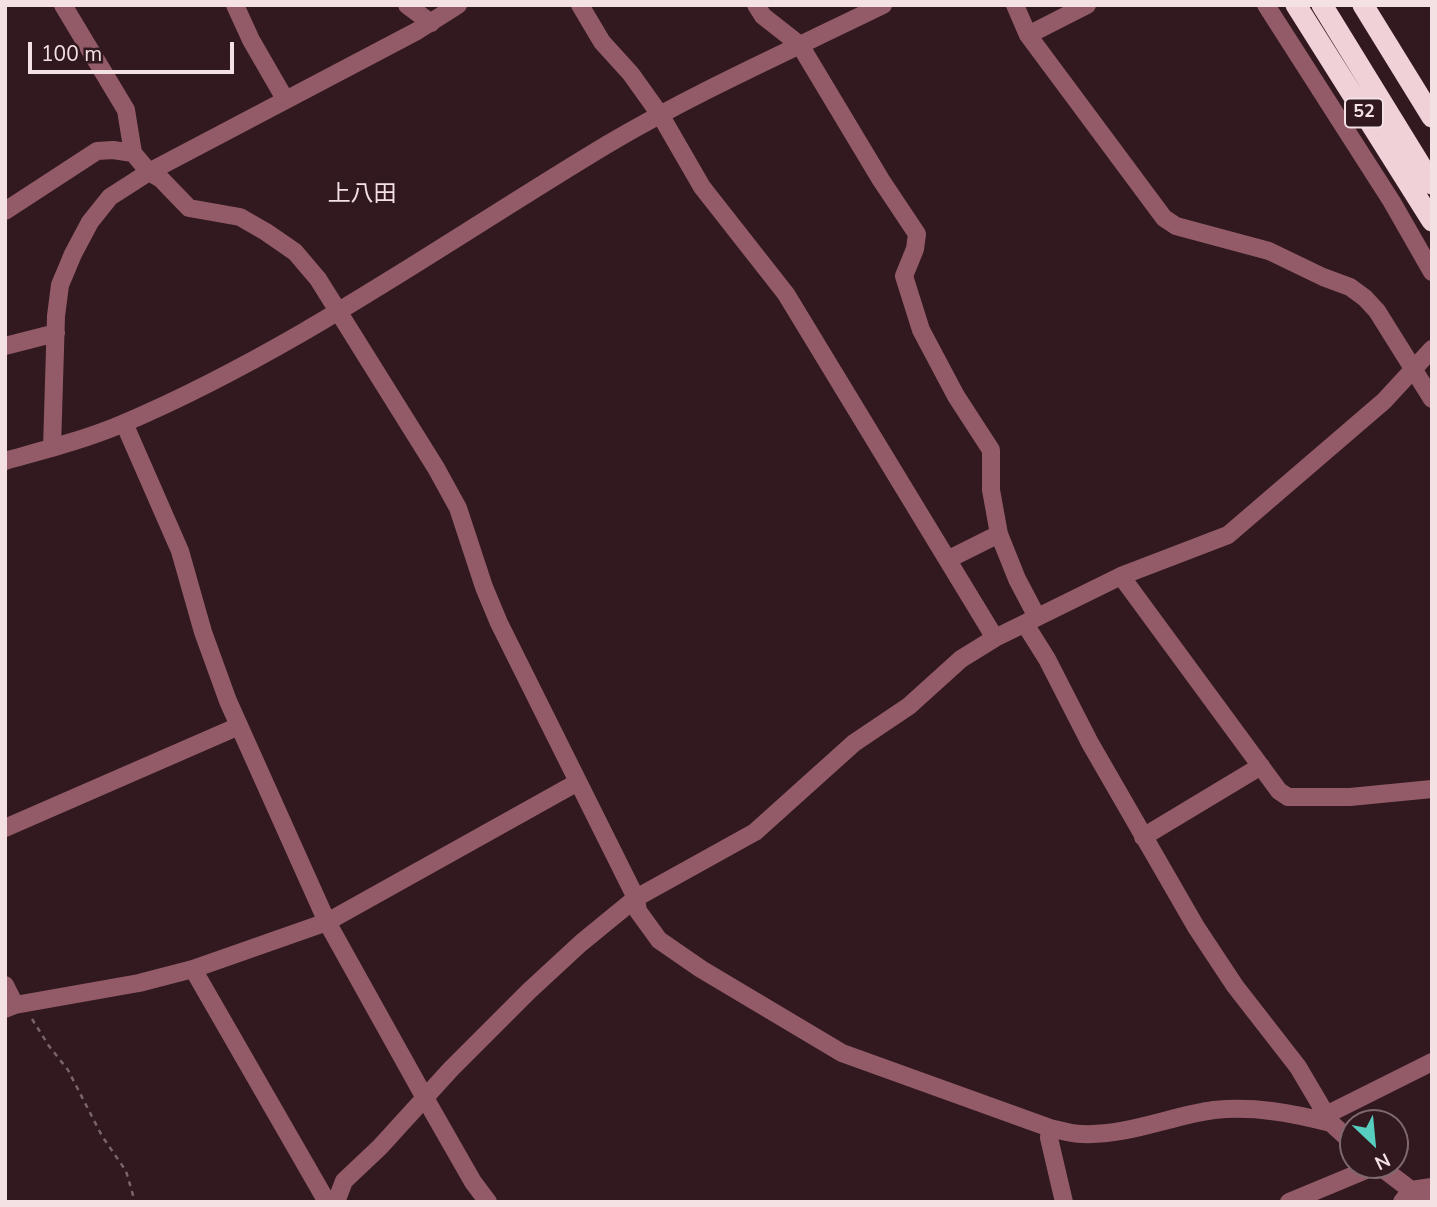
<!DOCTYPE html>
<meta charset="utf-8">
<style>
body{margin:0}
#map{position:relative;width:1437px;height:1207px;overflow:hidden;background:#31191f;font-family:"Nunito Sans",sans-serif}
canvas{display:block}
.frame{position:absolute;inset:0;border:7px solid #f3e1e4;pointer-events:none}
.north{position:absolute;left:1339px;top:1109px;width:70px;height:70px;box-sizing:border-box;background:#31191f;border:2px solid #7f696e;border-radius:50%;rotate:154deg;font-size:19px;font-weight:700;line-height:28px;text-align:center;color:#f3e1e4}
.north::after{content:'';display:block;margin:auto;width:24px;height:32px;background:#58cec0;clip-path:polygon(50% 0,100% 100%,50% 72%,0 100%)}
.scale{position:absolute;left:28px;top:42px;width:206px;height:32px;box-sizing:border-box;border:4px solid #f3e1e4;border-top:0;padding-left:9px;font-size:21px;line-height:24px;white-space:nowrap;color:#f3e1e4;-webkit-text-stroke:5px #31191f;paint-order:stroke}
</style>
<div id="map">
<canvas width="1437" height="1207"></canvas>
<div class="frame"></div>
<div class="north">N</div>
<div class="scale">100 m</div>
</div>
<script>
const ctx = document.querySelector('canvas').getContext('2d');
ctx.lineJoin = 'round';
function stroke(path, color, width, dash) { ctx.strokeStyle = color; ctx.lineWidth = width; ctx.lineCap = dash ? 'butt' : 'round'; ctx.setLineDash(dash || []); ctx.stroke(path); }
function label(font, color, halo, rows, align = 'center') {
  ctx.font = font + ' "Nunito Sans","Noto Sans JP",sans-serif'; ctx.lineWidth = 7; ctx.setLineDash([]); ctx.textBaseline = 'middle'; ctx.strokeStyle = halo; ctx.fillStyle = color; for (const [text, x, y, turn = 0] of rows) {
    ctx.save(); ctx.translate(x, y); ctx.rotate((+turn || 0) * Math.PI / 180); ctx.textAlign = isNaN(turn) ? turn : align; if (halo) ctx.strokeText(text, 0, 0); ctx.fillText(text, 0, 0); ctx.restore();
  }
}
stroke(new Path2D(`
 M32,1019l17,27 19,24 34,66 24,35 9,31`), '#7a6469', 2.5, [5, 5]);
stroke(new Path2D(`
 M63,5l63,105 7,43 16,19 12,7 28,29 51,9 26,15 29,20 23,27 118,189 22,40 26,79 15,36 137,275 2,13 21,29 42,29 141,84 208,75c10,2 21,6 32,6 45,2 88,-18 132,-24 41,-4 78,3 117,13
 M235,5l16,35 34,59
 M407,5l24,18
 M580,5l22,37 29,32 30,42 41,71 84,107 209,344
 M756,5l7,11 37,29 81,135 36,54 -2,15 -11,27 17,54 35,66 35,54v40l8,44 18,45 20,38
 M1015,5l13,30 136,183 12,8 93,25 54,26 27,10 15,11 12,13 55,88
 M1266,5l126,197 40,70
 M1028,35l59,-30
 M5,211l92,-60 16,-1 20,3
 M5,346l51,-13
 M124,423l56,128 23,81 25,69 99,221 98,176 48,84 15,20
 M52,448l4,-132 4,-31 13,-31 17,-32 20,-25 39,-25 268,-141 41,-26
 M5,461c39,-11 79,-21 117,-37 172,-73 326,-184 486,-280 88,-52 183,-94 275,-139
 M949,559l50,-25
 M1121,576l158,215 9,6h62l82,-8
 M1025,624l22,35 43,84 106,184 39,59 63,81 33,56 22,20
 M5,828l234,-102
 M1143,837l118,-71
 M193,969l134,233
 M5,985l10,20
 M5,1009l10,-4 124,-22 54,-14 134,-47 251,-140
 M1326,1115l106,-53
 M1050,1128l-1,10 15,64
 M1378,1165l33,25 21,12
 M336,1202l8,-21 36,-34 71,-78 78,-78 52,-48 55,-45 119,-66 99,-89 55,-37 52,-47 34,-21 126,-62 107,-41 156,-134 48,-52
 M1289,1202l89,-37
 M1402,1202l9,-12 21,-3`), '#935b68', 18);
stroke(new Path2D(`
 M1296,5l136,216
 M1322,5l110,179
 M1363,5l69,112`), '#efd1d7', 21);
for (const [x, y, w] of [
 [1364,113,38]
]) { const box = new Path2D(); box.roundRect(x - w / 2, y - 14.5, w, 29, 5); ctx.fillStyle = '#31191f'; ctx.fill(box); stroke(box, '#f3e1e4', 2); }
label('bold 18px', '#f3e1e4', null, [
 ["52",1364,113]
]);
label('23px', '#f3e1e4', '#31191f', [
 ["上八田",362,195]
]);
</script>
